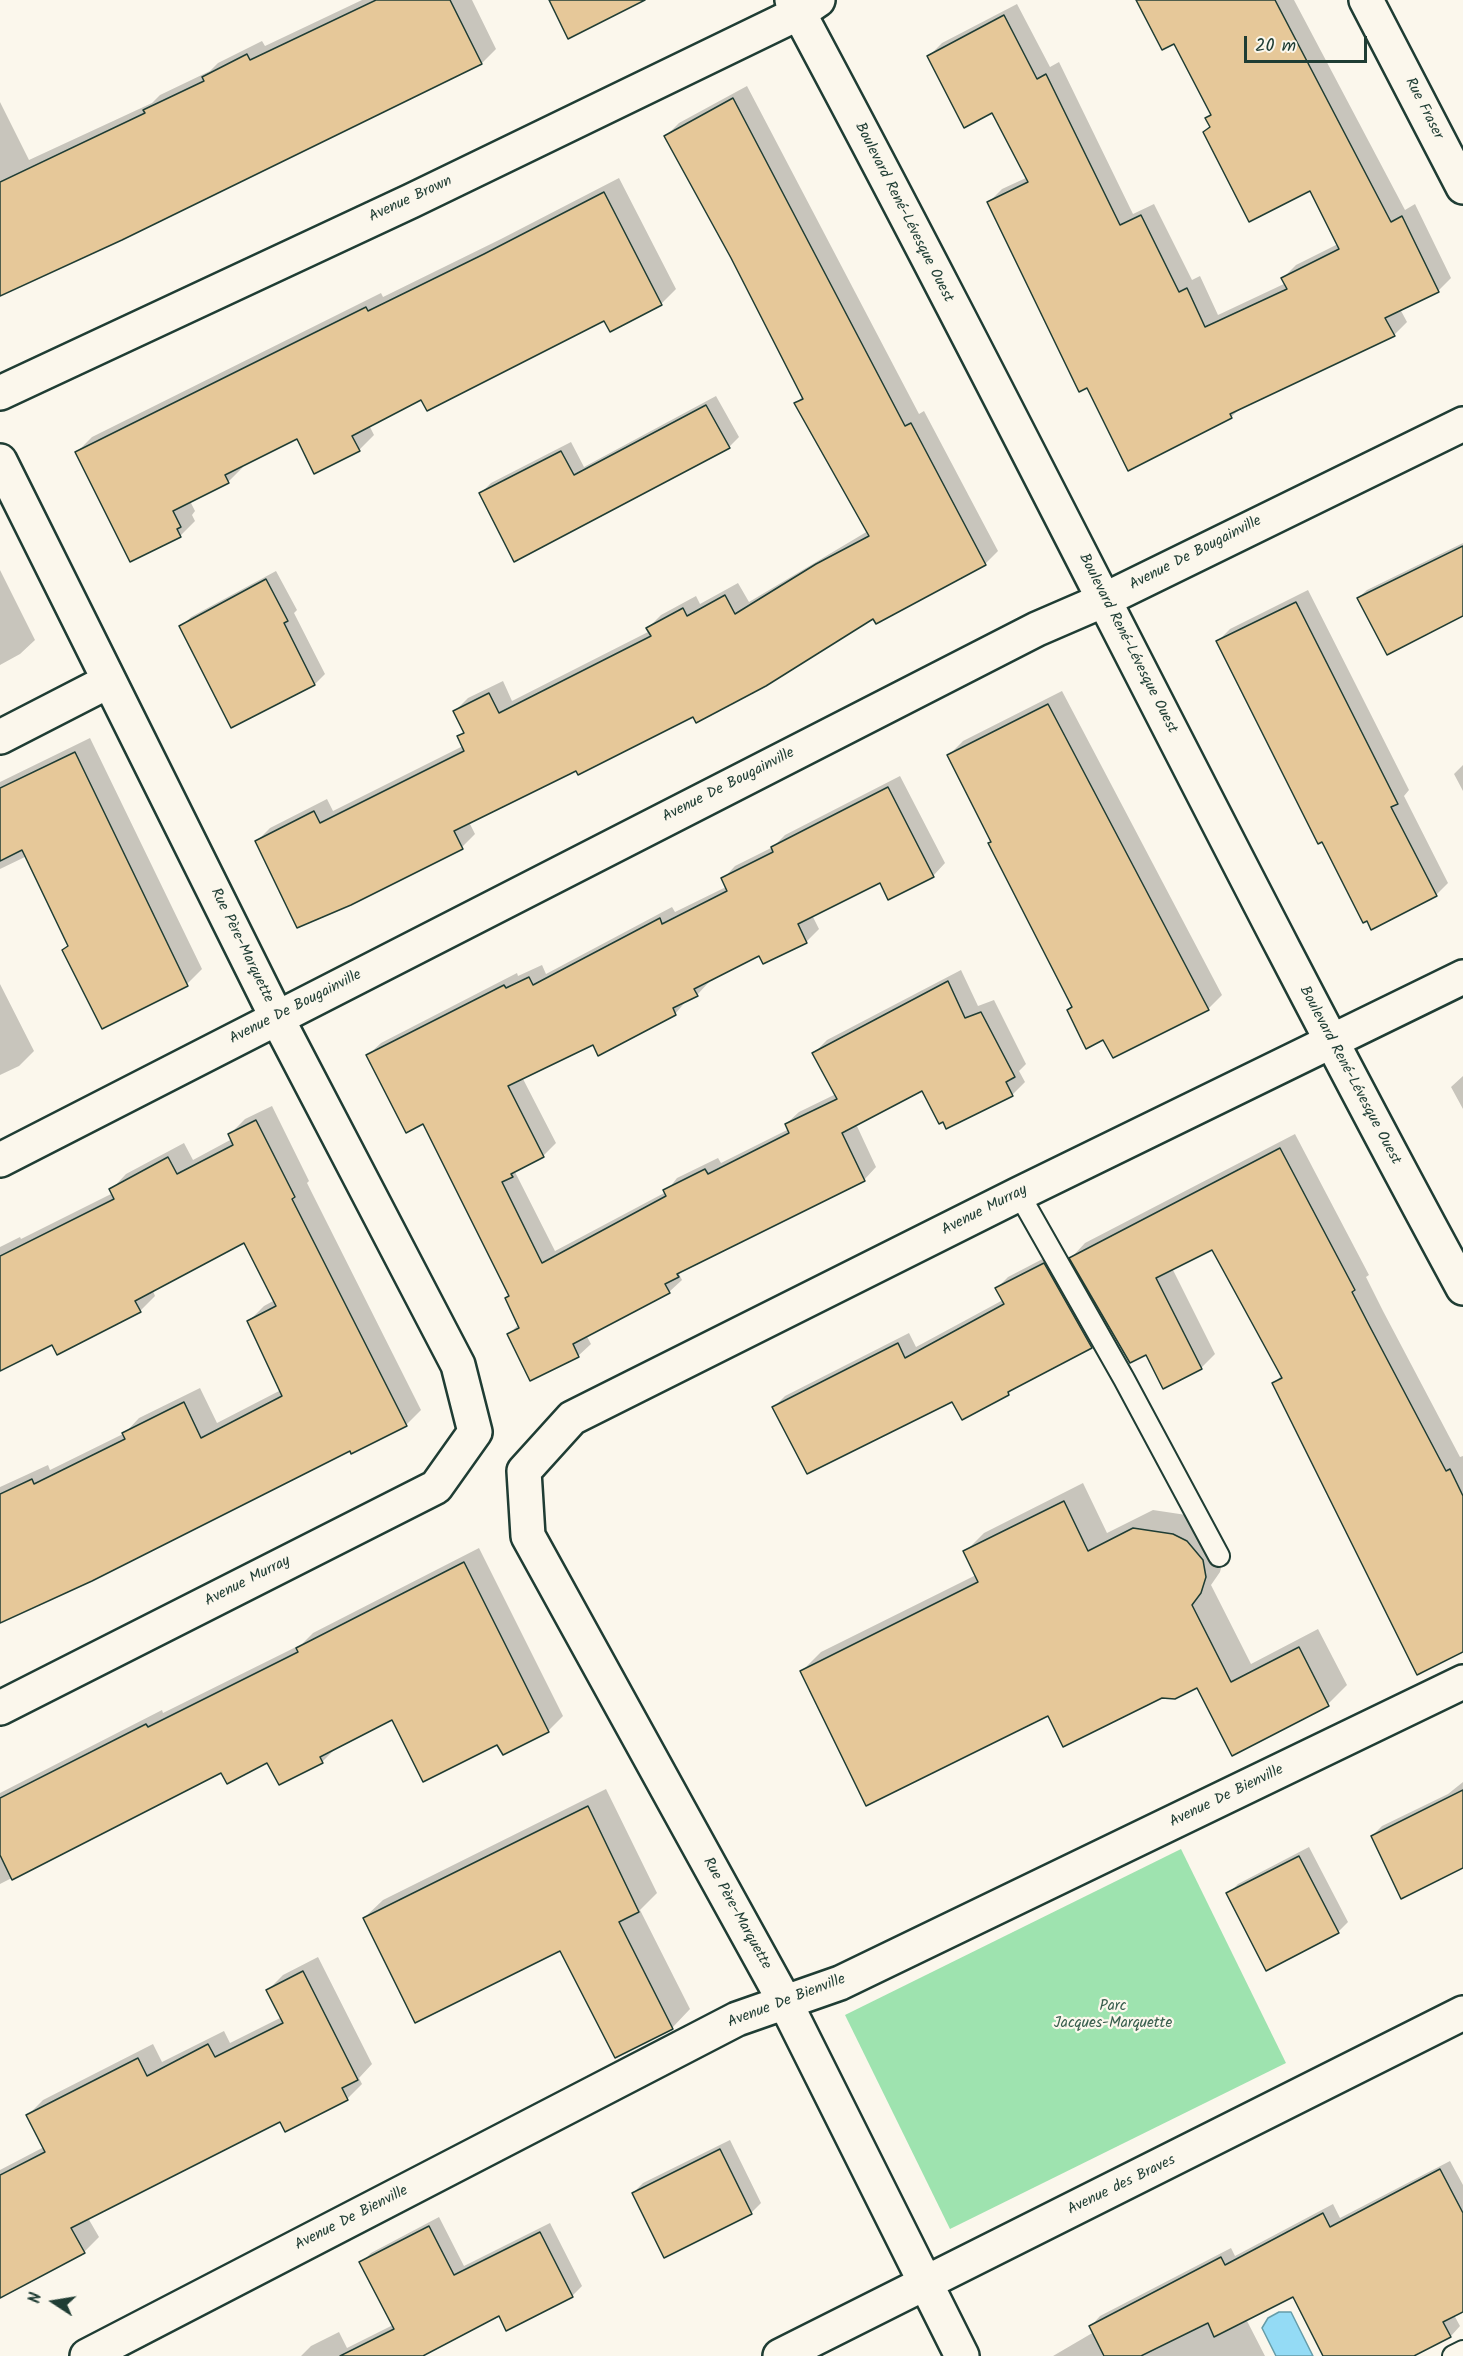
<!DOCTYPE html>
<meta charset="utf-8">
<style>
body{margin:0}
#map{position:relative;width:1463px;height:2356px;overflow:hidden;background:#fbf7ec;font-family:Kalam,sans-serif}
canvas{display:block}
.north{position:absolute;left:24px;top:2272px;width:60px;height:60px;-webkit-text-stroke:4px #fbf7ec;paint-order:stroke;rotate:282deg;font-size:16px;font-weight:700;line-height:24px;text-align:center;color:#1f3d34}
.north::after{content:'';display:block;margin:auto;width:21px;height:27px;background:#1f3d34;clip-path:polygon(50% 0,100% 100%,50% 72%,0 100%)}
.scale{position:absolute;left:1244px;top:36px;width:123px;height:27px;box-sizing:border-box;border:3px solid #1f3d34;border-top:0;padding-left:8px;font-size:18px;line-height:21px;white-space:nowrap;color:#1f3d34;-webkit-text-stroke:4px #fbf7ec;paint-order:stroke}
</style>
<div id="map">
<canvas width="1463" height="2356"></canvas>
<div class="north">N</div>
<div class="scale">20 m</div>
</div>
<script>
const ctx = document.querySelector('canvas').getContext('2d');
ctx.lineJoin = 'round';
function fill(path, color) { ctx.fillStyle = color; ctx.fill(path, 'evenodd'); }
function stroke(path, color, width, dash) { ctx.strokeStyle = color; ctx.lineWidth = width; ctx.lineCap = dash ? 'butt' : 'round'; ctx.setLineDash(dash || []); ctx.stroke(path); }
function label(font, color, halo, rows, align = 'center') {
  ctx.font = font + ' Kalam,sans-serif'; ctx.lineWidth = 4.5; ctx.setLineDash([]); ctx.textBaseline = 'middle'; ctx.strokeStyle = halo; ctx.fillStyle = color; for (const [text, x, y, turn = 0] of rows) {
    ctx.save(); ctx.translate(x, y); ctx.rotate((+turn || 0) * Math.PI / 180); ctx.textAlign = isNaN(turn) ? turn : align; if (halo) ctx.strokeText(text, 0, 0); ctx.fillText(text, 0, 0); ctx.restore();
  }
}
fill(new Path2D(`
 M1181,1849l105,214 -336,166 -105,-214z`), '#9ee3af');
const water = new Path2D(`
 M1279,2312h12l22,44h-37l-14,-28 6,-10z`);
fill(water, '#94dbf5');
stroke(water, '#659ca8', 1.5);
fill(new Path2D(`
 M362,0h110l24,49 -14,14 -482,232v-193l29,58 123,-57 8,-8 50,-24 8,-8 44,-22 3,5z
 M1144,0h150l111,210 10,-6 36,74 -13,13 -38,18 7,13 -13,13 -152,72 -11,10 -144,-31 -98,-184 13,-13 26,-12 -35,-66 -64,-55 13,-13 75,-39 33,63 9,-5 74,152 21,-10 38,76 8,-4 18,39 68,-32 -3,-5 13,-13 42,-21 -28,-55 -106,-57 7,-7 -4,-7 5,-4 -38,-72z
 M747,86l172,328 5,-3 74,140 -13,13 -111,53 -180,98 -225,107 6,12 -13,13 -205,-6 13,-13 57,-29 6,12 130,-65 -4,-9 6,-6 -10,-20 13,-13 35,-17 9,20 138,-70 -2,-3 13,-13 35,-19 4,8 38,-21 11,19 119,-71 -72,-128 7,-7 -71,-139 -66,-121 13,-13z
 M619,178l57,111 -15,15 -56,15 -183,79 -53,27 5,10 -15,15 -61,-13 -56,28 1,2 -15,15 -38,19 5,10 -3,4 3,6 -15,15 -103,-84 15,-15 289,-144 2,4 118,-58z
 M716,396l23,41 -10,10 -248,46 10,-10 80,-41 13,25z
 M1463,543v69l-105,-14 9,-8z
 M0,570l35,70 -15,14 -20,11z
 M276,571l21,39 -3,3 31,61 -10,10 -83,42 -51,-99 10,-10z
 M1308,590l101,200 -5,6 44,87 -12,12 -218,-254 12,-12z
 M1062,691l160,304 -14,14 -135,-3 -124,-251 14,-14z
 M90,738l112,231 -15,15 -123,-34 5,-6 -42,-88 -27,13v-87z
 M1463,765v26l-9,-17z
 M900,776l45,87 -12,13 -52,5 -69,34 7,14 -13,13 -46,12 -52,26 1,2 -12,13 -10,5 -12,14 -81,29 -72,34 34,66 -13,13 -28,16 40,79 111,-59 11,-14 41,-20 3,5 68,-34 -3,-5 13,-12 37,-18 -22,-41 13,-13 134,-70 17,36 16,-6 32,64 -7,7 6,11 -13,13 -89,-6 -67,35 20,43 -12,13 -179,89 -6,5 3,6 -13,12 -83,43 5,9 -13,12 -69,-22 10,-10 -9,-29 -86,-173 -56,-67 13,-12 136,-70 1,3 24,-11 4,9 126,-67 3,5 51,-25 -3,-8 12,-13 38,-19 12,-12z
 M0,984l34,67 -15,15 -19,9z
 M1463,1076v33l-12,-22z
 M272,1106l37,75 -2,2 114,227 -15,15 -55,24 -351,174v-136l48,-22 2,5 75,-37 14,-15 61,-30 17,35 64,-33 -32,-69 15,-15 11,-6 -30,-59 -92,50 2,5 -15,15 -88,32 -52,26v-122l20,-10 1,2 92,-46 -2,-3 15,-16 58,-31 9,17 39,-21 -2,-5 15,-15z
 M1295,1134l74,141 -3,2 17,34 77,146 3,-1v194l-189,-267 8,-8 -70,-127 -40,20 43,86 -14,14 -54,-15 -76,-95 14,-15z
 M1056,1252l47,83 -11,12 -75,38 -9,9 -55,6 -179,7 11,-11 124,-63 7,14 87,-47 -6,-12 11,-11z
 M1083,1483l24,50 46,-23 40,6 31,41 -4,15 -9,13 40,79 67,-35 29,56 -19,19 -130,-18 -36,10 -114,18 -246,-43 19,-19 155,-77 -11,-23 19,-19z
 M479,1548l84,168 -15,15 -50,12 -105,-25 -56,29 -15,15 -54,-1 -46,10 -222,113v-91l162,-83 1,3 139,-69 11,-11z
 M1463,1782v85l-91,-31 10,-10 66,-32z
 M606,1789l51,104 -17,17 50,99 -18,19 -111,-79 -197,-31 19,-18z
 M1309,1847l39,75 -10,10 -110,-38 10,-10z
 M318,1957l54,107 -13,14 3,6 -15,15 -66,21 -193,98 11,19 -15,15 -84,44v-126l44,-23 -16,-32 15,-15 110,-56 9,18 62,-31 6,12 52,-26 -14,-27 15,-15z
 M730,2140l31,63 -10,10 -86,43 -32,-63 10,-10z
 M1450,2161l13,24v125l-9,5 6,11 -9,10 -62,20h-64l-32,-61 -47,24 19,37h-212l41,-24 -3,-6 9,-10 131,-68 4,8 98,-52 7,14z
 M439,2217l25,49 86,-43 32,63 -10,10 -72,18 -81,42h-118l10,-10 28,-14 8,16 46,-23 -32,-62 10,-10z`), '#0003');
const building = new Path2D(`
 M376,0h74l32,64 -360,176 -122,56v-114l145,-69 -2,-3 61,-29 -2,-4 45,-23 3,6z
 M549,0h96l-77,39z
 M1136,0h139l116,222 11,-6 37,76 -54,26 10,18 -165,78 2,4 -104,53 -41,-83 -8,4 -92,-190 41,-20 -36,-69 -28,15 -37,-72 77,-41 33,64 9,-5 74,151 21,-10 38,77 8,-4 18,39 82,-38 -6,-11 58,-29 -29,-58 -61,31 -46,-90 7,-5 -5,-9 6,-3 -37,-71 -12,6z
 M733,98l172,328 6,-3 75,142 -110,59 -3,-5 -107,67 -70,37 -3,-6 -115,58 -2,-4 -122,60 9,18 -112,56 -54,23 -42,-87 59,-30 6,12 144,-72 -7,-15 7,-3 -11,-22 36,-18 10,20 152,-77 -5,-8 37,-20 4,8 38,-21 10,19 81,-50 53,-28 -75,-133 9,-4 -72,-141 -67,-122z
 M604,192l58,113 -52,27 -6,-11 -177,90 -6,-11 -69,36 8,15 -46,23 -17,-35 -72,36 4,8 -56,28 8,16 -4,2 4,8 -51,25 -55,-110 291,-145 2,4 116,-57z
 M706,405l24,43 -216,114 -35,-69 82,-42 13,24z
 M1463,546v70l-76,39 -30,-57z
 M266,579l22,42 -4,2 31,62 -84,43 -52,-102z
 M1296,602l102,202 -7,3 46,89 -66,34 -4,-9 -4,2 -41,-81 -4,2 -102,-203z
 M1048,704l161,306 -96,48 -10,-18 -17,9 -19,-39 5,-3 -84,-164 3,-1 -44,-87z
 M75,752l113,234 -86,43 -40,-79 6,-4 -46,-96 -22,11v-73z
 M888,787l46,90 -46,23 -8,-17 -82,41 9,19 -44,21 -4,-8 -65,33 4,7 -25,12 3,7 -78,41 -5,-11 -85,41 36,71 -33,17 2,3 -11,5 40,81 124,-67 -3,-6 42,-21 3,5 81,-41 -4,-9 52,-25 -25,-46 136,-72 17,37 16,-6 34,65 -9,5 7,14 -67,33 -3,-7 -4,2 -17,-33 -80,42 23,48 -188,93 2,3 -14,7 5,9 -97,51 6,13 -49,24 -23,-47 12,-6 -14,-30 4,-2 -86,-172 -17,9 -40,-78 138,-70 2,3 23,-11 4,8 127,-67 2,6 65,-33 -6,-13 52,-26 -2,-5z
 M256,1120l39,77 -3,2 115,227 -56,28 -1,-3 -258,130 -92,42v-129l32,-15 2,5 91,-45 -3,-6 62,-31 17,36 81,-42 -35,-75 29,-15 -32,-63 -109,58 6,11 -84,43 -5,-10 -52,26v-115l114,-57 -5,-10 59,-32 9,17 56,-29 -5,-11z
 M1280,1148l75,142 -3,2 17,33 77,146 4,-2 13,27v156l-46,23 -145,-292 10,-5 -70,-128 -56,28 46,91 -39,20 -17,-34 -16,8 -61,-105z
 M1044,1263l48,85 -84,44 1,3 -47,25 -10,-18 -145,72 -35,-67 126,-64 7,15 99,-54 -9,-16z
 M1064,1501l24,50 45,-23 40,6 14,7 16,19 3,17 -5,16 -9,12 39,77 68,-35 30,59 -97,50 -35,-68 -22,11 -13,-1 -99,49 -15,-31 -182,90 -66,-135 178,-89 -15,-31z
 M464,1562l85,170 -46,23 -6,-10 -74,37 -31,-62 -72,37 3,6 -44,22 -12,-22 -40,21 -6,-11 -209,107 -12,-25v-57l146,-74 2,3 150,-75 -2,-4z
 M1463,1790v78l-62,31 -30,-63z
 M588,1806l51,106 -20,10 54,107 -58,29 -55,-107 -145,72 -52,-105z
 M1299,1856l40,77 -73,38 -40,-78z
 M303,1971l55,109 -16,8 6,12 -63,32 -5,-10 -209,106 14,25 -85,45v-123l45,-23 -19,-37 112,-57 9,18 61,-32 7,13 68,-34 -17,-33z
 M720,2149l32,65 -88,44 -32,-65z
 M1440,2169l23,44v99l-20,10 8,15 -37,19h-91l-30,-59 -79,40 -6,-14 -67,33h-37l-15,-30 132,-69 4,8 98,-52 7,14z
 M429,2226l25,49 86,-43 33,65 -67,34 -7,-15 -76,40h-83l54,-27 -35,-67z`);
fill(building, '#e6c899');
stroke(building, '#1f3d34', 1.5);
const lane = new Path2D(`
 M1019,1194l105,185 95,177
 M1453,2356l10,-5`);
const street = new Path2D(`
 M1366,0l97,187
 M0,393l411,-192 388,-188 19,-13
 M0,461l277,557 181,347 17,67 -39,55 -436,221
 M0,737l109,-56
 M0,1160l1037,-531 67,-29 359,-176
 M87,2356l650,-337 103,-36 623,-301
 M780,2356l683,-343
 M962,2356l-176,-352 -258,-468 -4,-65 48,-53 447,-224 444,-217`);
const secondary = new Path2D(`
 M792,0c229,427 440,862 671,1288`);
stroke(lane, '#1f3d34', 24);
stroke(street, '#1f3d34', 38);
stroke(secondary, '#1f3d34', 38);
stroke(lane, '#fbf7ec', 20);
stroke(street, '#fbf7ec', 33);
stroke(secondary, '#fbf7ec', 33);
label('15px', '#1f3d34', '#fbf7ec', [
 ["Rue Fraser",1423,109,63],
 ["Avenue Brown",411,200,-25],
 ["Boulevard René-Lévesque Ouest",903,213,63],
 ["Avenue De Bougainville",1196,554,-27],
 ["Boulevard René-Lévesque Ouest",1127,644,63],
 ["Avenue De Bougainville",729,786,-27],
 ["Rue Père-Marquette",241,946,64],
 ["Avenue De Bougainville",296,1008,-27],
 ["Boulevard René-Lévesque Ouest",1349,1076,62],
 ["Avenue Murray",985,1211,-27],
 ["Avenue Murray",248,1582,-27],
 ["Avenue De Bienville",1227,1797,-26],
 ["Rue Père-Marquette",736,1914,61],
 ["Avenue De Bienville",787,2002,-21],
 ["Avenue des Braves",1122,2186,-26],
 ["Avenue De Bienville",352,2219,-27]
]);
label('15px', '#385e4d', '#fbf7ec', [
 ["Parc",1113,2007],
 ["Jacques-Marquette",1113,2024]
]);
</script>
